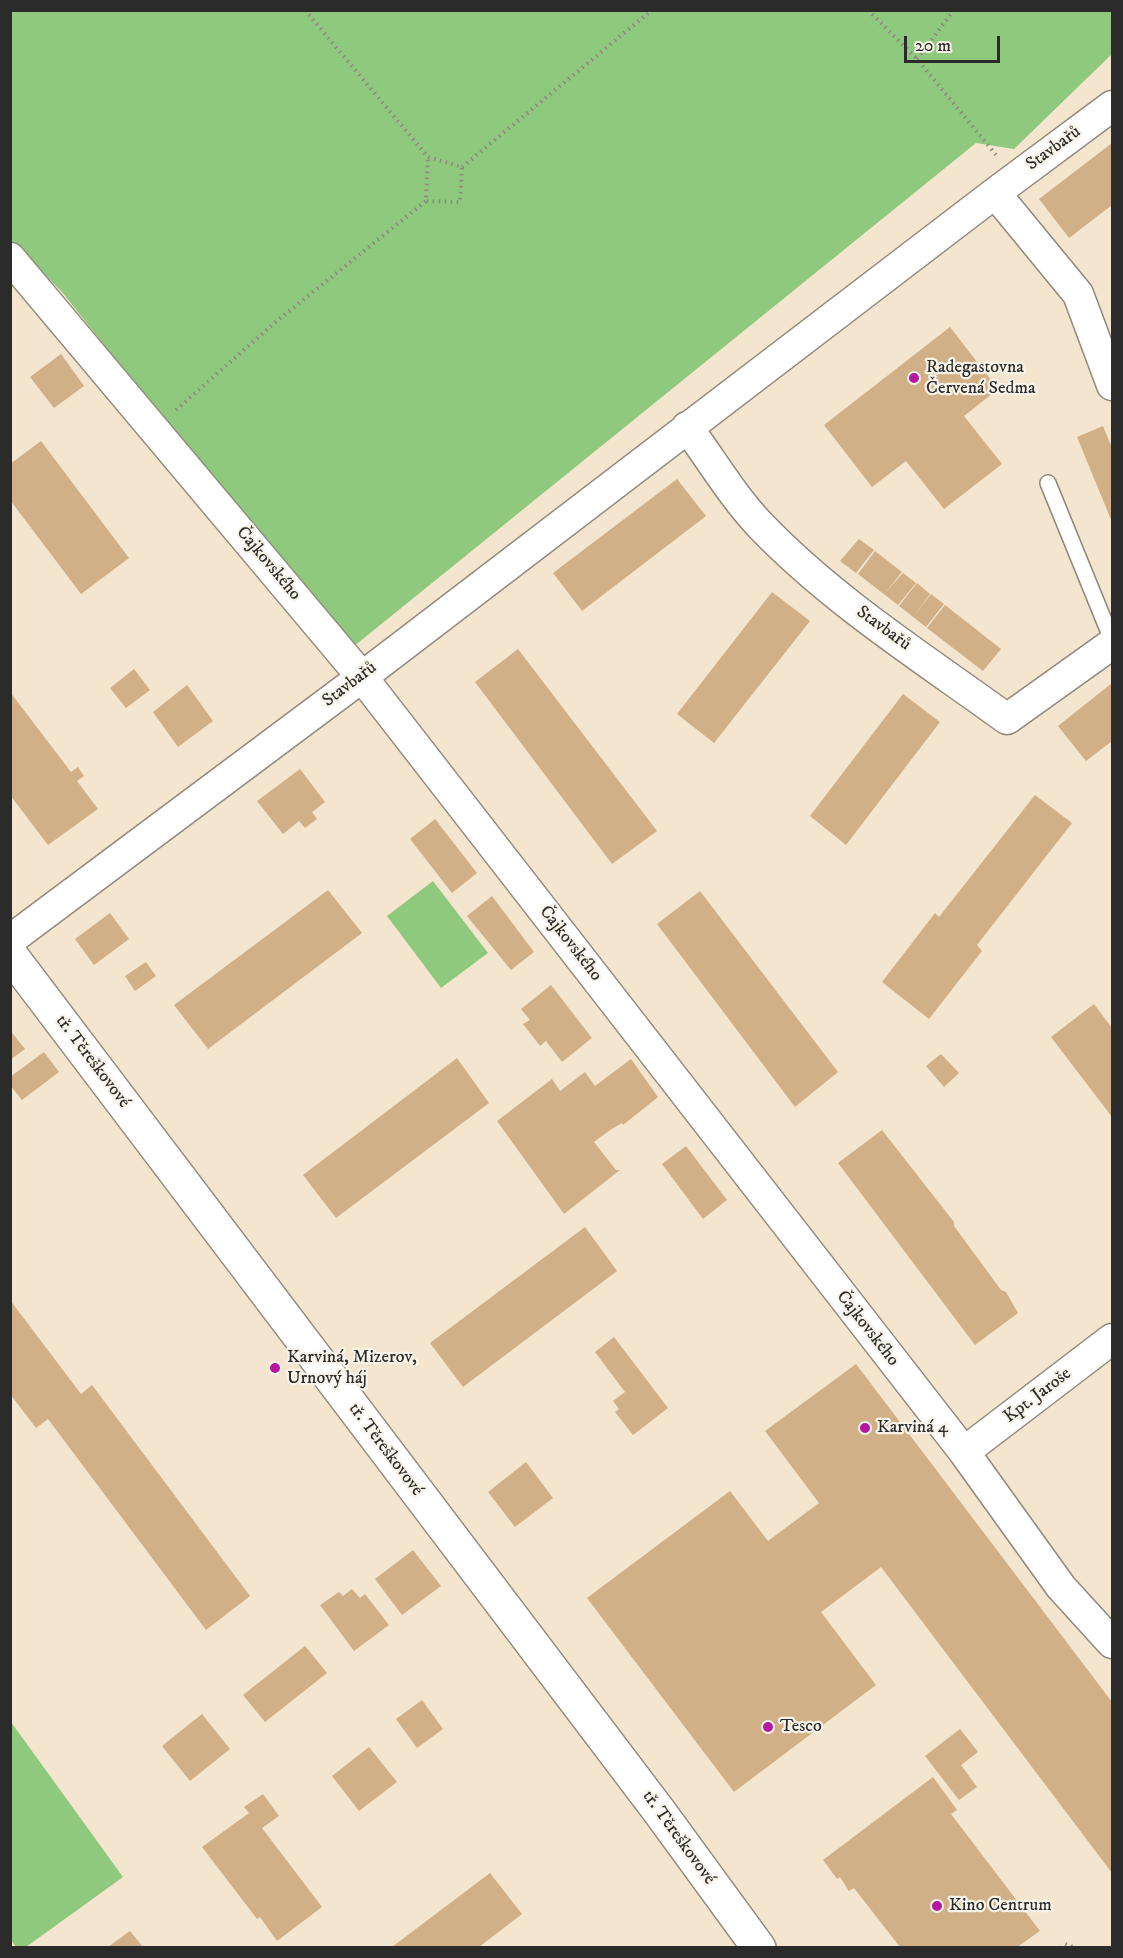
<!DOCTYPE html>
<meta charset="utf-8">
<style>
body{margin:0}
#map{position:relative;width:1123px;height:1958px;overflow:hidden;background:#f4e5ce;font-family:"IM FELL DW Pica",serif}
canvas{display:block}
.frame{position:absolute;inset:0;border:12px solid #2b2b2b;pointer-events:none}
.scale{position:absolute;left:904px;top:36px;width:96px;height:27px;box-sizing:border-box;border:3px solid #2b2b2b;border-top:0;padding-left:8px;font-size:18px;line-height:21px;white-space:nowrap;color:#2b2b2b;-webkit-text-stroke:4px #f7f3e8;paint-order:stroke}
</style>
<div id="map">
<canvas width="1123" height="1958"></canvas>
<div class="frame"></div>
<div class="scale">20 m</div>
</div>
<script>
const ctx = document.querySelector('canvas').getContext('2d');
ctx.lineJoin = 'round';
function fill(path, color) { ctx.fillStyle = color; ctx.fill(path, 'evenodd'); }
function stroke(path, color, width, dash) { ctx.strokeStyle = color; ctx.lineWidth = width; ctx.lineCap = dash ? 'butt' : 'round'; ctx.setLineDash(dash || []); ctx.stroke(path); }
function label(font, color, halo, rows, align = 'center') {
  ctx.font = font + ' "IM FELL DW Pica",serif'; ctx.lineWidth = 4.5; ctx.setLineDash([]); ctx.textBaseline = 'middle'; ctx.strokeStyle = halo; ctx.fillStyle = color; for (const [text, x, y, turn = 0] of rows) {
    ctx.save(); ctx.translate(x, y); ctx.rotate((+turn || 0) * Math.PI / 180); ctx.textAlign = isNaN(turn) ? turn : align; if (halo) ctx.strokeText(text, 0, 0); ctx.fillText(text, 0, 0); ctx.restore();
  }
}
fill(new Path2D(`
 M1112,10v44l-98,95 -38,-6 -628,508 -286,-359 -51,-52 -1,-229z
 M433,881l55,72 -47,35 -54,-72z
 M11,1722l112,155 -97,70h-10l-5,-7z`), '#8ec97e');
fill(new Path2D(`
 M1112,143v62l-43,33 -30,-39z
 M950,327l48,62 -34,27 38,48 -58,45 -38,-48 -34,26 -48,-62z
 M61,354l23,32 -30,22 -24,-31z
 M1103,426l9,22v74l-35,-85z
 M41,441l88,117 -48,36 -71,-94v-36z
 M677,479l29,37 -124,95 -29,-38z
 M859,539l15,11 -18,23 -16,-12z
 M875,551l27,21 -17,21 18,-20 13,10 -18,22 -40,-31z
 M917,583l13,11 -16,22 17,-22 13,10 -18,23 -27,-21z
 M772,592l38,29 -96,122 -37,-29z
 M945,605l56,44 -18,22 -56,-43z
 M518,649l139,182 -45,33 -137,-182z
 M134,669l16,21 -24,18 -16,-20z
 M1112,683v58l-26,20 -28,-35z
 M187,685l26,36 -35,26 -25,-35z
 M10,692l61,80 7,-5 6,9 -7,5 21,28 -50,36 -38,-50z
 M903,694l37,28 -94,123 -36,-29z
 M300,769l25,33 -13,10 5,7 -12,9 -6,-7 -16,13 -26,-33z
 M1035,795l37,28 -95,122 5,6 -53,68 -47,-37 53,-69 4,4z
 M435,819l42,54 -25,20 -42,-54z
 M328,890l34,43 -154,116 -34,-44z
 M700,891l138,181 -43,35 -138,-183z
 M492,896l42,56 -23,18 -44,-54z
 M110,913l19,26 -35,26 -19,-26z
 M146,962l10,14 -21,15 -10,-15z
 M551,985l41,53 -30,24 -16,-21 -6,5 -17,-22 7,-4 -9,-11z
 M1094,1004l18,24v89l-61,-80z
 M10,1030l15,19 -15,11z
 M44,1052l15,20 -37,28 -12,-15v-8z
 M941,1054l18,19 -15,14 -18,-21z
 M457,1058l32,45 -153,115 -33,-43z
 M631,1059l27,38 -35,28 -1,-2 -12,7 -16,12 22,28h4l-56,44 -67,-93 55,-42 8,12 25,-19 10,14z
 M882,1130l72,92v4l47,64 5,2 12,21 -43,32 -137,-182z
 M686,1146l41,54 -24,19 -41,-55z
 M585,1227l32,44 -154,116 -33,-44z
 M10,1300l71,94 11,-9 158,211 -44,34 -158,-211 -12,9 -26,-34z
 M614,1337l54,71 -35,27 -18,-23 4,-3 -6,-8 12,-9 -30,-40z
 M856,1364l256,338v171l-231,-306 -60,45 55,73 -142,107 -147,-194 143,-107 38,50 51,-38 -54,-72z
 M526,1462l27,36 -38,29 -27,-35z
 M413,1550l28,36 -39,29 -27,-36z
 M352,1589l8,9 5,-4 24,31 -35,26 -34,-46 19,-13 4,4z
 M305,1646l22,27 -62,49 -22,-27z
 M422,1700l21,29 -26,19 -21,-29z
 M202,1714l28,35 -40,32 -28,-35z
 M960,1729l18,23 -17,13 16,22 -18,13 -34,-44z
 M369,1747l28,35 -38,29 -27,-35z
 M933,1777l24,33 -6,4 89,117 -23,16h-117l-46,-59 -5,3 -9,-14 -3,2 -14,-19z
 M263,1794l16,22 -17,12 60,79 -45,34 -17,-24 -3,2 -55,-72 47,-34 -5,-6z
 M490,1873l32,41 -43,33h-87z
 M130,1931l13,16h-35z`), '#d1af87');
const service = new Path2D(`
 M1048,483l64,157`);
const minor = new Path2D(`
 M995,193l83,101 34,91
 M10,258l352,419 602,775 97,135 51,56
 M687,427c24,32 46,70 74,99 72,75 162,132 246,193l105,-75
 M10,940l352,-263 633,-484 117,-87
 M964,1452l148,-113`);
const tertiary = new Path2D(`
 M10,954l649,857 100,137`);
stroke(service, '#90887c', 18);
stroke(minor, '#90887c', 33);
stroke(tertiary, '#90887c', 36);
stroke(new Path2D(`
 M305,10l123,147 34,10 -2,35 -34,-1 2,-44
 M868,10l49,49 80,97
 M917,59l37,-49
 M462,167l190,-157
 M176,410l96,-85 154,-124
 M1061,1948l4,-4 11,4`), '#90887c', 4, [1.5, 4.5]);
stroke(service, '#fff', 15);
stroke(minor, '#fff', 30);
stroke(tertiary, '#fff', 33);
for (const [x, y, r, color] of [
 [914,378,6,"#b5179e"],
 [275,1368,6,"#b5179e"],
 [865,1428,6,"#b5179e"],
 [768,1727,6,"#b5179e"],
 [937,1906,6,"#b5179e"]
]) { const dot = new Path2D(); dot.arc(x, y, r, 0, 2 * Math.PI); ctx.fillStyle = color; ctx.fill(dot); stroke(dot, '#f7f3e8', 2); }
label('18px', '#2b2b2b', '#f7f3e8', [
 ["Stavbařů",1054,149,-36],
 ["Čajkovského",268,564,50],
 ["Stavbařů",883,629,36],
 ["Stavbařů",350,685,-37],
 ["Čajkovského",570,944,52],
 ["tř. Těreškovové",92,1062,53],
 ["Čajkovského",867,1329,52],
 ["Kpt. Jaroše",1038,1396,-37],
 ["tř. Těreškovové",385,1450,53],
 ["tř. Těreškovové",678,1838,54]
]);
label('18px', '#2b2b2b', '#f7f3e8', [
 ["Radegastovna",926,368],
 ["Červená Sedma",926,389],
 ["Karviná, Mizerov,",287,1358],
 ["Urnový háj",287,1379],
 ["Karviná 4",877,1428],
 ["Tesco",780,1727],
 ["Kino Centrum",949,1906]
], 'left');
</script>
